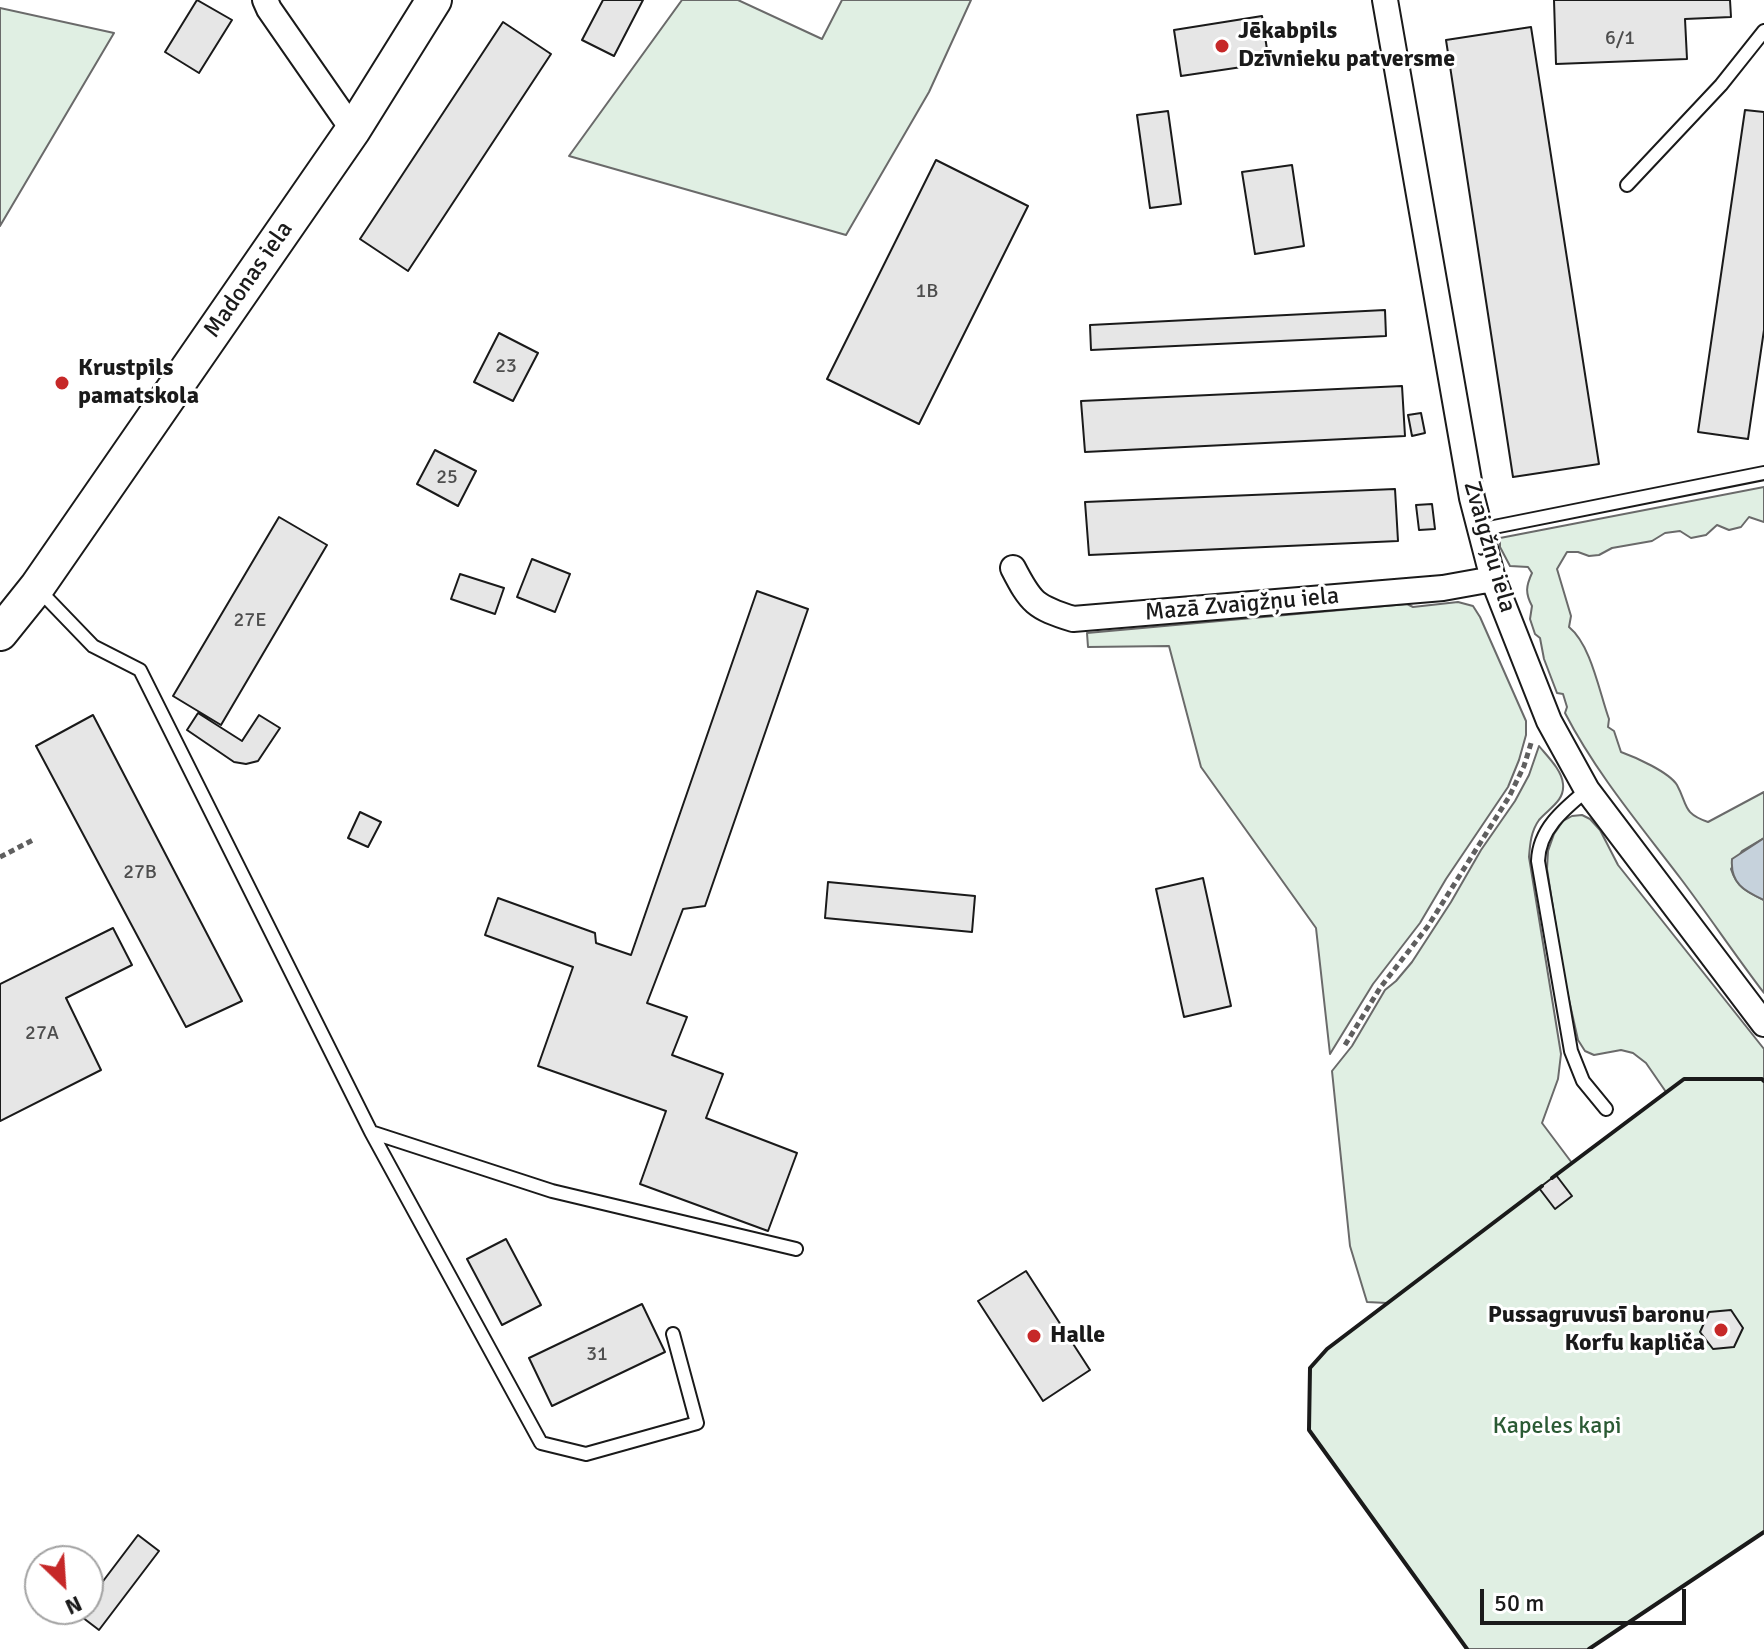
<!DOCTYPE html>
<meta charset="utf-8">
<style>
body{margin:0}
#map{position:relative;width:1764px;height:1649px;overflow:hidden;background:#fff;font-family:Signika,sans-serif}
canvas{display:block}
.north{position:absolute;left:24px;top:1545px;width:80px;height:80px;box-sizing:border-box;background:#fff;border:2px solid #a3a3a3;border-radius:50%;rotate:155deg;font-size:22px;font-weight:700;line-height:32px;text-align:center;color:#1a1a1a}
.north::after{content:'';display:block;margin:auto;width:28px;height:36px;background:#c62828;clip-path:polygon(50% 0,100% 100%,50% 72%,0 100%)}
.scale{position:absolute;left:1480px;top:1589px;width:206px;height:36px;box-sizing:border-box;border:4px solid #1a1a1a;border-top:0;padding-left:10px;font-size:24px;line-height:28px;white-space:nowrap;color:#1a1a1a;-webkit-text-stroke:6px #fff;paint-order:stroke}
</style>
<div id="map">
<canvas width="1764" height="1649"></canvas>
<div class="north">N</div>
<div class="scale">50 m</div>
</div>
<script>
const ctx = document.querySelector('canvas').getContext('2d');
ctx.lineJoin = 'round';
function fill(path, color) { ctx.fillStyle = color; ctx.fill(path, 'evenodd'); }
function stroke(path, color, width, dash) { ctx.strokeStyle = color; ctx.lineWidth = width; ctx.lineCap = dash ? 'butt' : 'round'; ctx.setLineDash(dash || []); ctx.stroke(path); }
function label(font, color, halo, rows, align = 'center') {
  ctx.font = font + ' Signika,sans-serif'; ctx.lineWidth = 6; ctx.setLineDash([]); ctx.textBaseline = 'middle'; ctx.strokeStyle = halo; ctx.fillStyle = color; for (const [text, x, y, turn = 0] of rows) {
    ctx.save(); ctx.translate(x, y); ctx.rotate((+turn || 0) * Math.PI / 180); ctx.textAlign = isNaN(turn) ? turn : align; if (halo) ctx.strokeText(text, 0, 0); ctx.fillText(text, 0, 0); ctx.restore();
  }
}
const green = new Path2D(`
 M682,0h56l84,39 20,-39h129l-42,92 -83,143 -277,-79z
 M0,8l114,25 -114,193z
 M1764,487v35l-15,-5 -8,10 -12,3 -12,-5 -11,10 -15,3 -11,-7 -15,2 -13,8 -40,7 -13,7 -10,1 -11,-4h-11l-10,17 14,47 -2,11c22,18 30,64 40,92l-1,8 6,4 7,21c14,5 48,20 56,33 11,20 5,28 31,37l56,-30v46l-22,13 -11,18c6,19 16,23 33,31v93c-29,-38 -55,-77 -83,-114 -41,-54 -85,-106 -116,-166l2,-6 -4,-13 -6,-1 -13,-34 -4,-21 -5,-4 -5,-15 2,-13c-7,-13 -6,-20 0,-33l-4,-6 -18,-1 -10,-19v-9z
 M1458,602l15,4 7,11 46,104v14l-7,25 -11,27 -62,92 -26,44 -47,61 -43,70 -14,-126 -115,-161 -32,-121 -81,1 -1,-14 320,-29 6,3z
 M1539,746c8,10 23,24 24,38 2,17 -15,25 -24,36 -8,11 -9,24 -10,37l32,197 -3,25 -16,44 30,40 94,-71 -20,-29 -13,-10 -12,-3 -27,5 -9,-4 -7,-11 -15,-67 -16,-104 1,-18 6,-17 9,-13 9,-5 10,-1 8,4 10,11 18,35 146,184v483l-175,117h-122l-158,-219 1,-62 17,-19 60,-46 -20,-1 -17,-56 -18,-175 20,-25 33,-56 11,-9 16,-19 39,-60 30,-52 34,-49 14,-26z`);
fill(green, '#e0efe3');
stroke(green, '#6a6a6a', 2);
const water = new Path2D(`
 M1764,838v62c-20,-9 -34,-17 -32,-41z`);
fill(water, '#c6d2dc');
stroke(water, '#6a6a6a', 2);
const building = new Path2D(`
 M197,0l35,20 -33,53 -34,-21z
 M603,0h40l-29,56 -32,-16z
 M1554,0h176l1,17 -46,2 2,40 -131,5z
 M1262,16l7,47 -88,13 -7,-46z
 M503,22l48,32 -143,217 -48,-32z
 M1531,27l68,437 -86,13 -67,-437z
 M1745,110l19,2v218l-16,109 -50,-7z
 M1168,111l13,93 -31,4 -13,-93z
 M936,160l92,46 -109,218 -92,-45z
 M1292,165l12,81 -49,8 -13,-82z
 M1385,310l1,26 -295,14 -1,-25z
 M499,333l39,20 -25,48 -39,-19z
 M1402,386l3,50 -320,16 -4,-51z
 M1421,413l4,20 -13,3 -4,-21z
 M435,450l41,21 -18,35 -41,-22z
 M1395,489l3,52 -309,14 -4,-53z
 M1432,504l3,25 -16,1 -3,-25z
 M279,517l48,28 -106,180 -48,-29z
 M532,559l38,15 -15,38 -38,-15z
 M460,574l44,14 -9,26 -44,-15z
 M757,591l51,18 -103,297 -22,3 -36,94 40,14 -15,38 51,19 -17,44 91,35 -29,78 -128,-47 26,-73 -128,-45 35,-99 -88,-32 13,-37 97,35 1,10 35,12z
 M198,713l44,28 17,-26 21,13 -22,33 -12,3 -12,-2 -47,-32z
 M93,715l149,286 -56,26 -150,-281z
 M360,812l21,10 -13,25 -20,-9z
 M1203,878l28,128 -47,11 -28,-128z
 M828,882l147,14 -3,36 -147,-14z
 M113,928l19,37 -66,33 35,72 -101,51v-137z
 M1556,1175l16,21 -17,13 -16,-21z
 M506,1239l35,66 -39,20 -35,-66z
 M1026,1271l64,99 -47,31 -65,-100z
 M642,1304l23,48 -113,54 -23,-48z
 M1731,1310l12,18 -9,19 -21,2 -13,-17 9,-20z
 M138,1535l21,16 -60,79 -21,-16 4,-5h6v-8z`);
fill(building, '#e6e6e6');
stroke(building, '#1a1a1a', 2);
const lane = new Path2D(`
 M1627,185l94,-100 43,-54
 M1479,530l285,-57
 M39,590l54,56 47,24 231,462 181,59 244,58
 M1587,790c-23,19 -48,39 -49,71l33,190 12,30 23,28
 M371,1132l170,311 45,11 111,-31 -24,-89`);
const street = new Path2D(`
 M265,0l4,9 84,121
 M1385,0l87,498 21,81 56,142 38,69 177,234
 M1013,568c18,35 22,39 60,51l370,-31 50,-9`);
const secondary = new Path2D(`
 M0,633l37,-46 316,-457 81,-130`);
stroke(lane, '#1a1a1a', 16);
stroke(street, '#1a1a1a', 28);
stroke(secondary, '#1a1a1a', 38);
stroke(new Path2D(`
 M0,857l33,-17
 M1345,1045l35,-57 48,-62 81,-129 15,-31 8,-26`), '#5f5f5f', 5, [6, 4]);
stroke(lane, '#fff', 12);
stroke(street, '#fff', 24);
stroke(secondary, '#fff', 34);
stroke(new Path2D(`
 M1552,1178l132,-99h78l2,2
 M1467,1649l-158,-219 1,-62 17,-19 215,-163
 M1589,1649l175,-117`), '#1a1a1a', 4);
for (const [x, y, r, color] of [
 [1222,46,8,"#c62828"],
 [62,383,8,"#c62828"],
 [1721,1330,8,"#c62828"],
 [1034,1336,8,"#c62828"]
]) { const dot = new Path2D(); dot.arc(x, y, r, 0, 2 * Math.PI); ctx.fillStyle = color; ctx.fill(dot); stroke(dot, '#fff', 3); }
label('20px', '#4d4d4d', null, [
 ["6/1",1620,39],
 ["1B",927,292],
 ["23",506,367],
 ["25",447,478],
 ["27E",250,621],
 ["27B",140,873],
 ["27A",42,1034],
 ["31",597,1355]
]);
label('bold 24px', '#1a1a1a', '#fff', [
 ["Jēkabpils",1238,32],
 ["Dzīvnieku patversme",1238,60],
 ["Krustpils",78,369],
 ["pamatskola",78,397],
 ["Pussagruvusī baronu",1705,1316,"right"],
 ["Korfu kapliča",1705,1344,"right"],
 ["Halle",1050,1336]
], 'left');
label('24px', '#1a1a1a', '#fff', [
 ["Madonas iela",249,280,-55],
 ["Zvaigžņu iela",1489,547,74],
 ["Mazā Zvaigžņu iela",1242,605,-5]
]);
label('24px', '#2b5a34', '#fff', [
 ["Kapeles kapi",1557,1427]
]);
</script>
